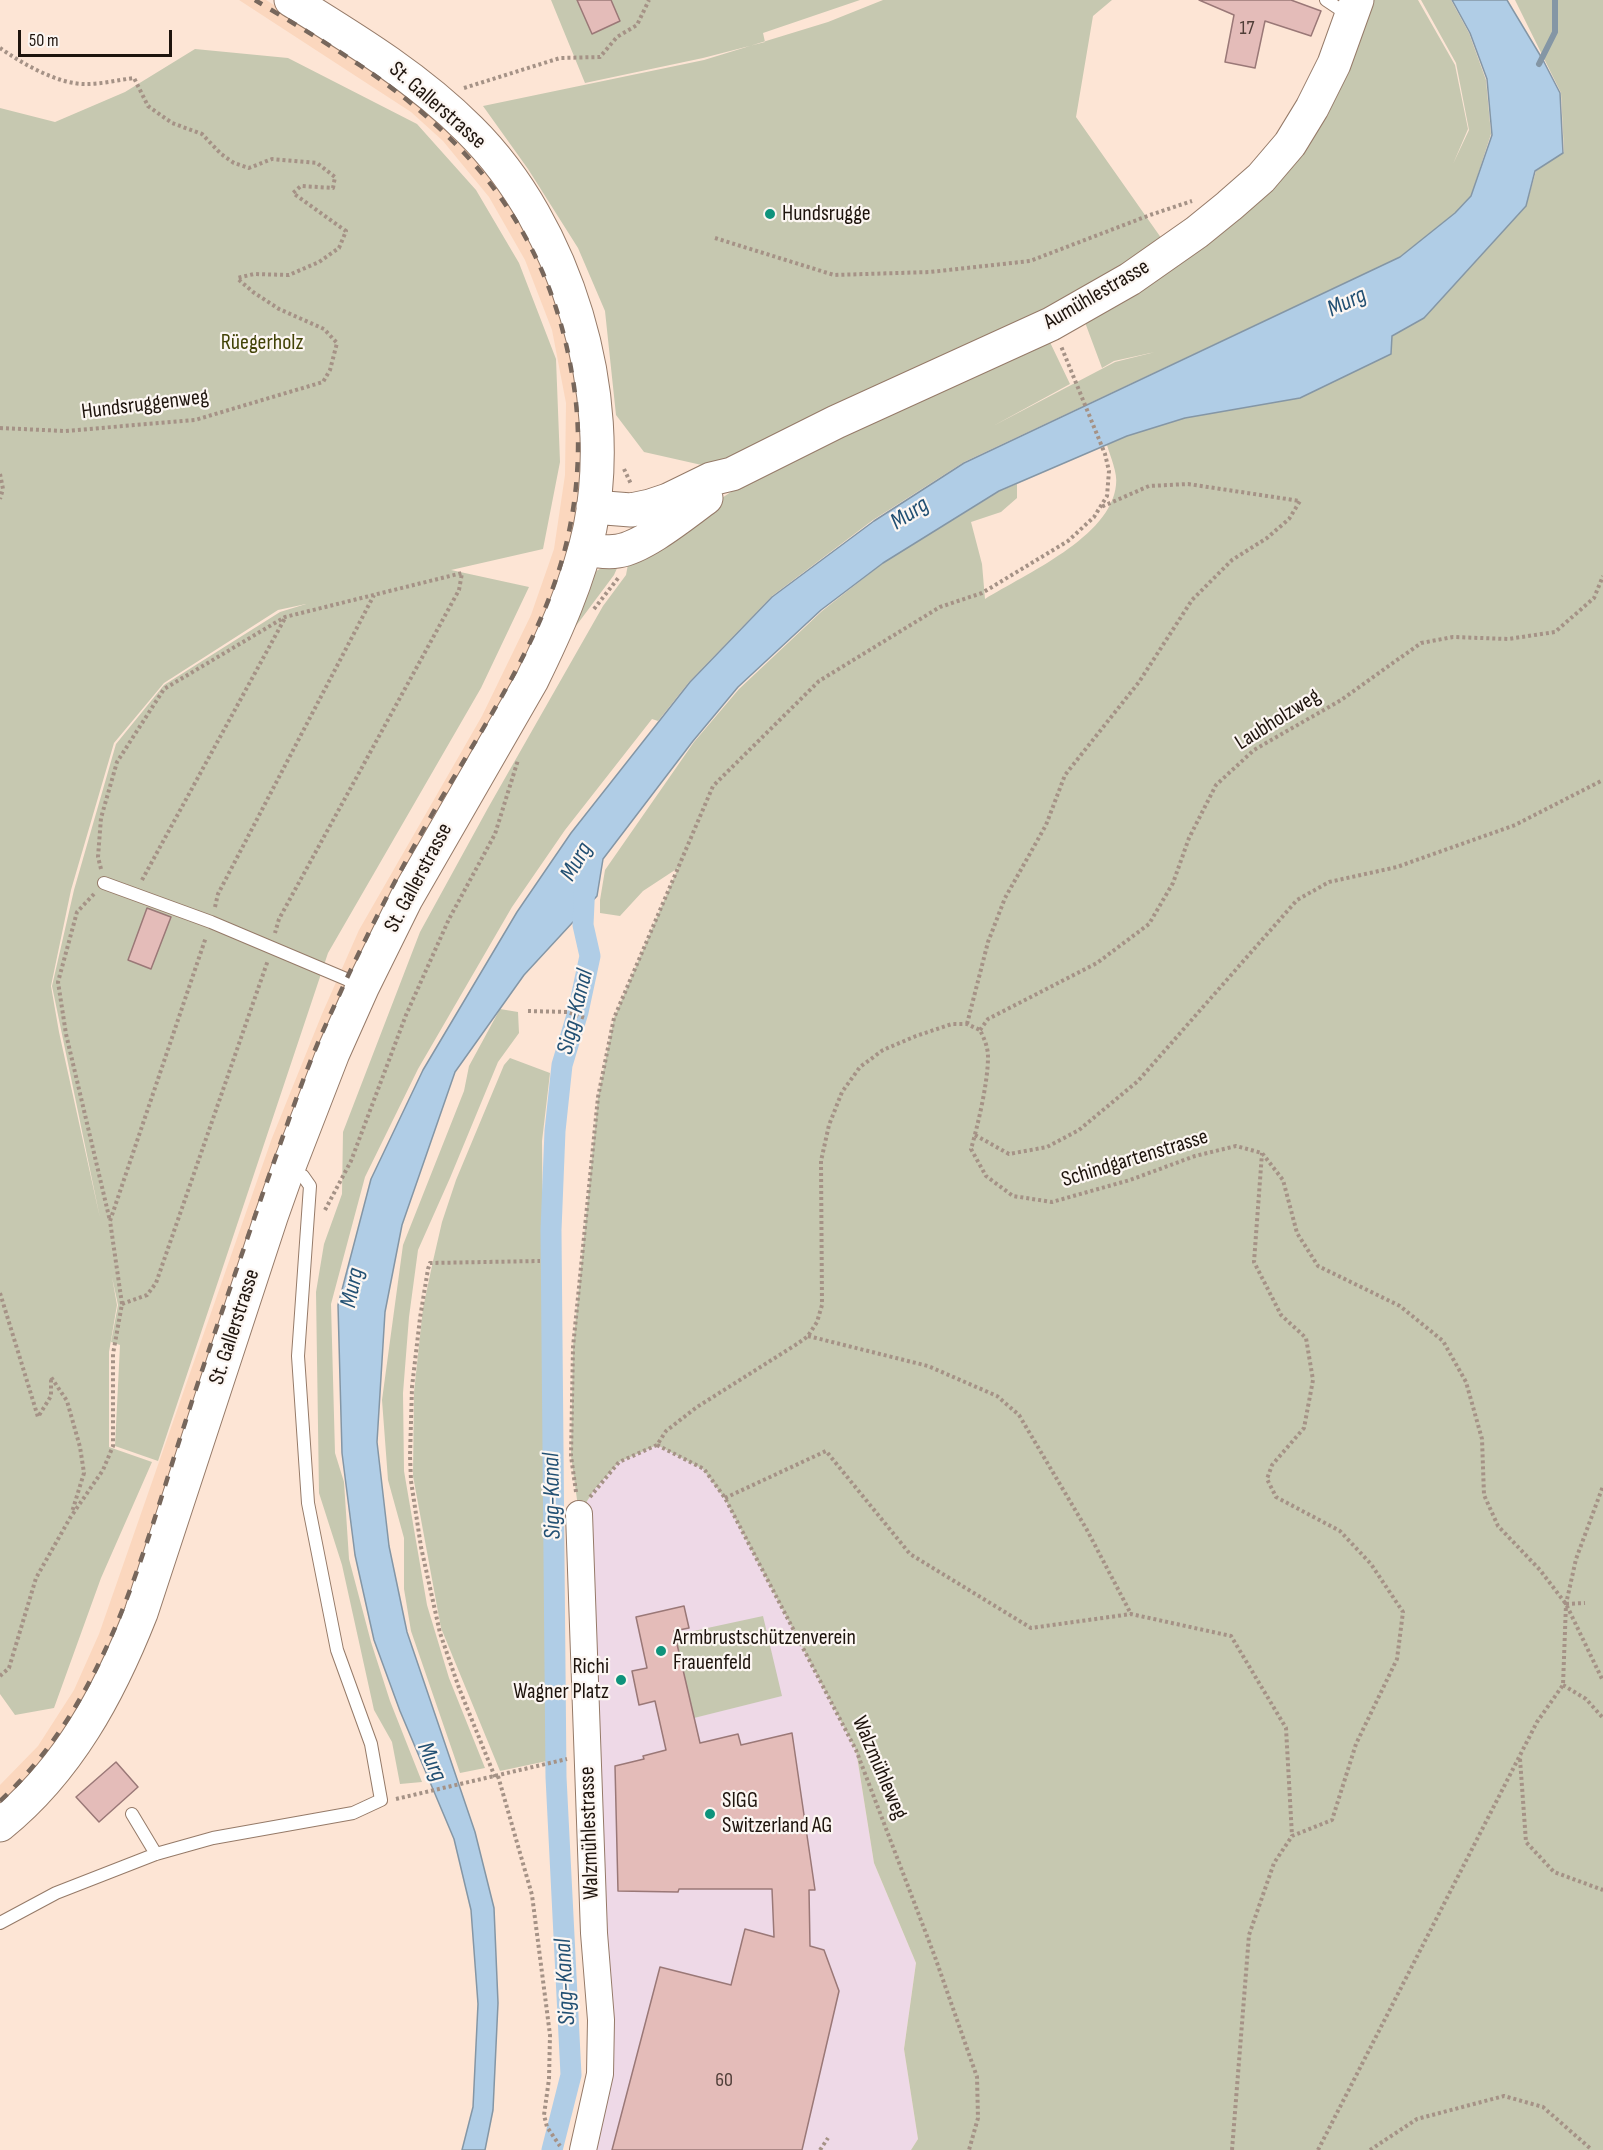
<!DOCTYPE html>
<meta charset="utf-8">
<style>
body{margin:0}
#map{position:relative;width:1603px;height:2150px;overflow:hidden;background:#fde5d5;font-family:"Sofia Sans Condensed",sans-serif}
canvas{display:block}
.scale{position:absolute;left:18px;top:30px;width:154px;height:27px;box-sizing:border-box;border:3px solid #1e140d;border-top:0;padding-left:8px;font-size:18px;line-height:21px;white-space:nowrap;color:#1e140d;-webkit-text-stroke:4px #fcf6f2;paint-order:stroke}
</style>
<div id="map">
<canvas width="1603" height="2150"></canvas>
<div class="scale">50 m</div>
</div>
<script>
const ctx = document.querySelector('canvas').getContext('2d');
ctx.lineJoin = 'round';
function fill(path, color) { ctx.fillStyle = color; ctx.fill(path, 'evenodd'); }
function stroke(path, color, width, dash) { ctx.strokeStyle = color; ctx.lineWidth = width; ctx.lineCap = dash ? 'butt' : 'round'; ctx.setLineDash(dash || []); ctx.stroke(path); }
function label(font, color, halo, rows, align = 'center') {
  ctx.font = font + ' "Sofia Sans Condensed",sans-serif'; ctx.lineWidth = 4.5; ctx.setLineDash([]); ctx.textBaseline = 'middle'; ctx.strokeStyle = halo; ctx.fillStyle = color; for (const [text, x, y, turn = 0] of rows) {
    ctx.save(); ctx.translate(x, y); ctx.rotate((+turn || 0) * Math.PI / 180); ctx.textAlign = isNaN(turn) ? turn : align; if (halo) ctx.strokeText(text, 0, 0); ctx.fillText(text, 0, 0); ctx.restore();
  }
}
fill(new Path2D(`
 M657,1445l47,24 21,30 131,251 18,113 42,100 -12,86 14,90 -7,11h-328l17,-76 -21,-560 15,-24 25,-28z`), '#eed9e7');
fill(new Path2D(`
 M239,0h27l98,61 87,68 70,87 47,111 16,121 -8,79 -41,120 -119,210 -283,739 -58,124 -75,89v-24l38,-39 36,-56 25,-56 173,-496 50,-124 37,-84 123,-214 49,-101 23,-66 11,-74 1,-72 -14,-73 -27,-70 -36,-63 -46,-56 -32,-29z`), '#fbd7be');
fill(new Path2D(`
 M551,0h309l-97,33 2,9 -62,16 -118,25z
 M883,0h229l-19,16 -17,101 88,125 -114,71 -335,155 -71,-16 -28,-37 -11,-104 -27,-63 -50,-79 -45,-63 221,-46 124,-38z
 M1369,0h49l37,65 13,64 -15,35 16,-34 -13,-67 -35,-63h30l18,33 17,47 5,54 -20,62 -16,17 -55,44 -436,205 -91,58 -101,76 -83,86 -31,39 -6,-2 -87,111 -53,77 -94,162 -53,108 -34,127 4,149 9,29 5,77 22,83 19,59 32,81 -22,2 -8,-42 -18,-32 -32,-145 -23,-72 -3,-201 8,-48 18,-50 1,-62 77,-200 68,-124 115,-202 23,-31 3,-16 143,-94 275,-129 23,48 -77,42 122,-64 40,-10 -41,9 -12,7 -19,-51 183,-127z
 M1515,0h88v2150h-692l7,-11 -14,-90 12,-86 -42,-100 -18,-113 -131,-251 -22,-30 -46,-24 -38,17 -25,28 -15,24 -8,-58 2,-109 25,-250 16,-79 64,-150 -35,23 -23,25 -20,-3v-13l5,-30 89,-128 45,-53 83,-78 61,-48 117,-72 17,-7v14l-16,14 -30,10 11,42 3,35c40,-25 126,-62 131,-114 2,-12 -6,-29 -9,-40l20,-9 58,-18 115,-20 91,-44 1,-18 32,-18 102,-112 10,-35 28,-19 -3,-59z
 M195,49l93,9 129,66 59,66 43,73 37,96 4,103 -17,87 -92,21 78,17 -48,101 -153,265 -170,508 -43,-15 5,-101 -9,-3 7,-37 -6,-28 5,28 -8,47v95l43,15 -51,116 -47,130 -39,7 -15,-21v-1586l55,14 70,-30zM306,604l-26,8 -116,73 -48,59 -42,146 -22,96 48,232 -41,-186 -8,-46 20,-96 43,-147 50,-60 114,-73z
 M618,566l-4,9 -50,67 29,-69 10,-6z
 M500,1009l18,3 1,21 -21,29 -48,116 -32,72 -9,67 -6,76 1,78 23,134 22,73 36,90 -25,5 -49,-142 -7,-42v-51l-16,-58 -6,-80 21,-155 61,-154 5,-25z
 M510,1058l40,15 -8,68 5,620 -47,10 -59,-143 -28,-152 1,-84 9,-84 10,-47 9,-39 14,-42 48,-115z
 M763,1616l19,80 -88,22 -19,-83z`), '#c6c8b0');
const water = new Path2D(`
 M1452,0h55l36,60 17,33 3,60 -28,18 -9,35 -102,112 -32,18 -1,18 -91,44 -115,20 -58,18 -128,55 -116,72 -62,47 -83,77 -45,54 -90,118 -6,37 -73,79 -69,97 -53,153 -17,87 -8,130 12,104 18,86 68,200 19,76 4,95 -5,107 -8,40h-23l11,-43 5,-103 -7,-94 -17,-71 -54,-128 -26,-71 -19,-85 -13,-102 -4,-148 33,-126 52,-109 94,-158 54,-79 119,-151 82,-85 102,-76 90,-58 436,-206 55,-44 16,-17 21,-61 -5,-56 -17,-46z`);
fill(water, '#b0cde6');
stroke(water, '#8496a5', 1.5);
stroke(new Path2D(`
 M1539,64l16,-32v-32`), '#8496a5', 6);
stroke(new Path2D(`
 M552,2150l19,-75 -15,-298 -5,-547 4,-99 7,-66 16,-53 12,-56 -7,-31 2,-44`), '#b0cde6', 21);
const building = new Path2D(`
 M577,0h34l9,21 -28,13z
 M1199,0h92l30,11 -10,25 -46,-15 -10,47 -30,-6 9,-47z
 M147,908l24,9 -20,52 -23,-9z
 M684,1606l5,22 -15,3 26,112 38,-9 3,11 51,-12 23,157h-6l1,56 14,4 15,41 -37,159h-190l48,-183 71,18 14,-56 29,8 -2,-48h-93l-1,3 -60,-1 -3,-125 29,-7 -1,-3 23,-6 -11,-49 -16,4 -7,-34 15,-3 -11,-51z
 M116,1762l22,25 -39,35 -23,-25z`);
fill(building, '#e4bcb9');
stroke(building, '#9a7877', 1.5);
const lane = new Path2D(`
 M1326,0l24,16
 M104,883l107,39 135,57 15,8
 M132,1814l24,40
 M0,1923l56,-30 100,-39 57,-16 140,-25 28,-13 -10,-56 -34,-94 -29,-147 -10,-147 12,-170 -7,-10 -14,-6`);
const street = new Path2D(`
 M579,1514l15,419 7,87 -1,54 -17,76`);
const secondary = new Path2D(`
 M593,507l38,3 19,-4 18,-6 43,-21 21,-5 104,-52 215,-98 79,-45 67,-47 32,-26 32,-28 29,-34 22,-36 22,-44 23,-64
 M585,548c11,3 21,5 33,3 26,-4 66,-37 88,-53
 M0,1825c68,-55 109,-131 141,-212l130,-396 17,-48 45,-116 29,-65 44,-89 126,-219c24,-49 47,-100 58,-152 27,-134 -23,-302 -120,-398 -53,-53 -116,-91 -179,-130`);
stroke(lane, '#957a68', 14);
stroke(street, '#957a68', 28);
stroke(secondary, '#957a68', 35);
stroke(new Path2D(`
 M0,48c23,16 59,37 87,36 15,0 31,-4 47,-6l14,28 24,17 30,11 19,20 13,9 15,5 23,-9 45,4 18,14 -2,11 -32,-2 -8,7 53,38 -7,17 -20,14 -30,13 -35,-1 -17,4
 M464,88l96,-30 40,-1 17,-20 20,-12 12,-25
 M715,238l119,37 96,-3 100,-11 120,-46 42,-14
 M0,428l65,3 130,-11 128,-38 7,-12 7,-27 -13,-14 -45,-20 -26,-17 -15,-13
 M624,469l7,15
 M0,474l3,15 -3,10
 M594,609l25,-32
 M101,869l-3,-12 3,-39 16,-56 47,-73 121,-72 177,-44 -3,17 -180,329 -4,14
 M142,880l143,-262
 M94,894l-17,18 -19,70 8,52 44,187
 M215,907l3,-13 156,-299
 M528,1011l39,1 18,6
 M967,1024l21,-82 17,-44 41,-73 19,-50 74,-93 53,-82 40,-40 35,-22 22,-19 11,-18 -112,-17 -39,2 -48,21
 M980,1030l8,-11 109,-56 52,-39 24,-41 16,-45 27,-53 38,-35 87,-50 80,-57 32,-6 55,2 47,-7 39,-34 9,-22
 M975,1135l34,19 38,-7 32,-17 59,-49 159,-181 32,-18 68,-15 118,-42 88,-45
 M325,1210l26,-49 55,-146 43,-96 46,-85 23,-74
 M0,1293l38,124 13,-21v-19l16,24 13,46 4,26 -12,39
 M122,1304l25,-9 9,-12 112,-323
 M808,1336l120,30 69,30 22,19 68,115 44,84
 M657,1445l47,24 21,29 131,252 79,207 42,120 1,41 -9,32
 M576,1492l-5,-36 2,-109 25,-250 16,-79 99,-232 106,-105 121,-74 42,-14 86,-52 26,-24 13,-21 2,-25 -4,-17 -44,-108
 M590,1497l29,-35 38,-17 9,-14 31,-24 100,-63 11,-8 9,-14 5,-17 -1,-144 8,-36 13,-33 18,-25 23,-17 33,-14 36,-12h15l13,6c4,8 8,17 8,27 0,25 -10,68 -17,92l15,27 27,20 39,6 78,-22 65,-24 41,-10 26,7 21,27 14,53 21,33 82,40 43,35 23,41 16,57 2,56 14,31 42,44 26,34 37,77
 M725,1498l101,-47 84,103 121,74 100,-14 100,22 55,92 6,108
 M1566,1604l19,-1
 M0,1676l9,-8 27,-90 34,-60 33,-48 10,-24v-92l9,-50 -12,-83 96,-284
 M1563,1685l23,14 17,19
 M1520,1759l6,83 28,30 49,18
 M498,1776l34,119 18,140 -1,44 -5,36 3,12 13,19
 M495,1777l-36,-89 -19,-55 -19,-86 -10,-66 -1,-25 2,-69 8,-69 8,-49 2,-6 110,-2
 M396,1799l171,-40
 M820,2150l8,-12
 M1232,2150l17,-215 25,-72 18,-27 40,-16 24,-76 41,-85 6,-47 -32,-48 -31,-33 -64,-34 -9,-18 5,-14 32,-37 9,-48 -7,-42 -25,-23 -27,-53 8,-109
 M1318,2150l219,-428 26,-37 3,-81 10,-45 27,-73
 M1370,2150l47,-31 87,-23 39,11 49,43`), '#a59286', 4, [3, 3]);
stroke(lane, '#fff', 12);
stroke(street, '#fff', 26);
stroke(secondary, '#fff', 33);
stroke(new Path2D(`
 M0,1801c107,-100 141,-243 185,-378 25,-79 53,-157 80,-236 20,-55 38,-112 62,-165 31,-70 65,-138 103,-204 45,-79 97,-153 126,-239 22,-64 28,-138 16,-205 -23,-138 -98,-231 -211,-308 -34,-23 -70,-44 -106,-66`), '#77675c', 4.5, [10, 10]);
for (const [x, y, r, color] of [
 [770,214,6,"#0e937c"],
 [661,1651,6,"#0e937c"],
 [621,1680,6,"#0e937c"],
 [710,1814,6,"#0e937c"]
]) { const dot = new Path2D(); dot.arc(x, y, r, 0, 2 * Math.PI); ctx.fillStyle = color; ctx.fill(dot); stroke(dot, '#fcf6f2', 2); }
label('20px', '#503e38', null, [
 ["17",1247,29],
 ["60",724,2081]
]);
label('22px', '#1e140d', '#fcf6f2', [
 ["St. Gallerstrasse",437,106,41],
 ["Aumühlestrasse",1097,295,-30],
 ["Hundsruggenweg",145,405,-7],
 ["Laubholzweg",1278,720,-32],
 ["St. Gallerstrasse",419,878,-62],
 ["Schindgartenstrasse",1135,1159,-17],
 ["St. Gallerstrasse",235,1327,-72],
 ["Walzmühleweg",879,1768,67],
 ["Walzmühlestrasse",590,1833,-92]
]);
label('22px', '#1e140d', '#fcf6f2', [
 ["Hundsrugge",782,214],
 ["Armbrustschützenverein",673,1638],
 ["Frauenfeld",673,1663],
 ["Richi",609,1667,"right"],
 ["Wagner Platz",609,1692,"right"],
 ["SIGG",722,1801],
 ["Switzerland AG",722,1826]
], 'left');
label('22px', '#424306', '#fcf6f2', [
 ["Rüegerholz",262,343]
]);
label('italic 24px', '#225073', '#fcf6f2', [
 ["Murg",1347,303,-25],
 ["Murg",910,514,-33],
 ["Murg",577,862,-60],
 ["Sigg-Kanal",576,1012,-76],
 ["Murg",353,1288,-78],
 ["Sigg-Kanal",553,1496,-91],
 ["Murg",431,1762,66],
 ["Sigg-Kanal",566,1982,-93]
]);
</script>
